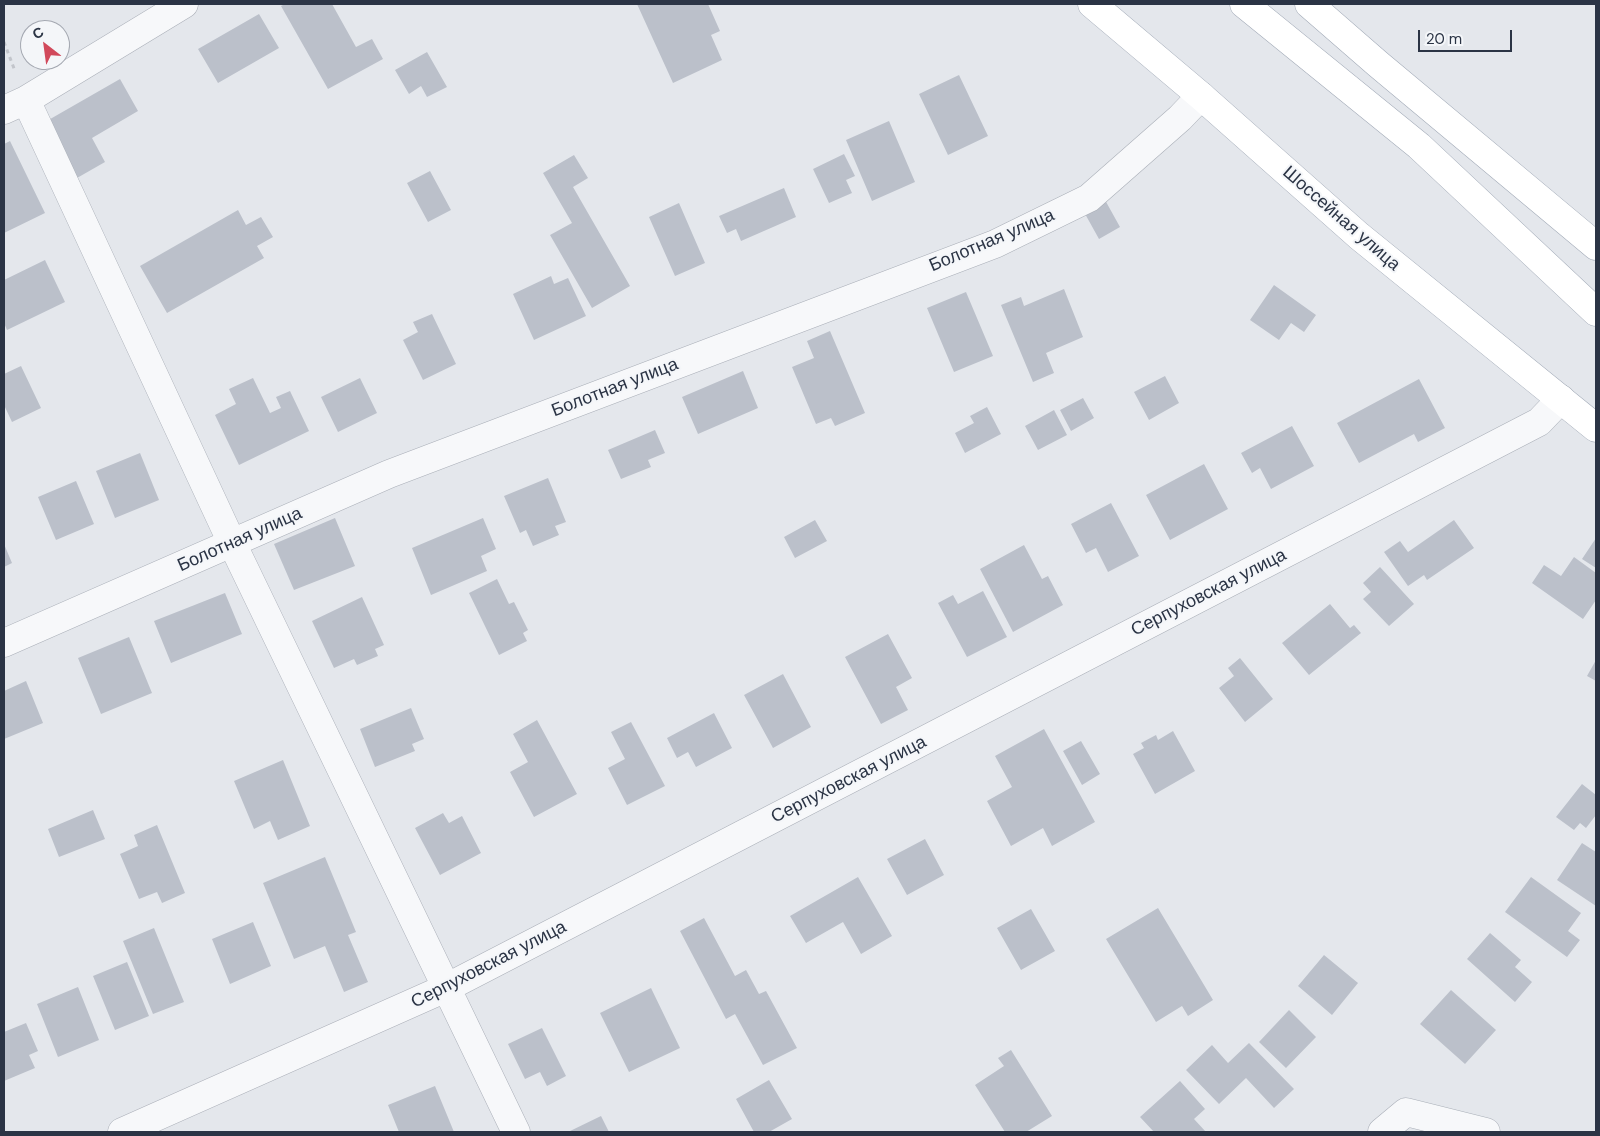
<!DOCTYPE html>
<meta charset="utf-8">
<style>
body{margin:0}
#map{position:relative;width:1600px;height:1136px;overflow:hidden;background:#e4e7ec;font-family:"DM Sans",sans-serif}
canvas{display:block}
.frame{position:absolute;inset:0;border:5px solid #2b3445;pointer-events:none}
.north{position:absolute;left:20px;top:20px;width:50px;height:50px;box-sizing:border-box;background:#f4f6f9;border:1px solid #a4a8b1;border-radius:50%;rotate:330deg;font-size:14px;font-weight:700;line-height:20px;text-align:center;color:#2b3445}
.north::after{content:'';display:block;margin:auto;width:18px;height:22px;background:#d1495b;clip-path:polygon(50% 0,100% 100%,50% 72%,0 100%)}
.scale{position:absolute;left:1418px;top:30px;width:94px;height:22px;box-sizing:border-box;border:2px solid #2b3445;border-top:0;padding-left:6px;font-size:15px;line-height:18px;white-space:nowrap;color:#2b3445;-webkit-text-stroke:4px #f4f6f9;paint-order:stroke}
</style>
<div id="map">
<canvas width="1600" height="1136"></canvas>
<div class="frame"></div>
<div class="north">С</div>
<div class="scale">20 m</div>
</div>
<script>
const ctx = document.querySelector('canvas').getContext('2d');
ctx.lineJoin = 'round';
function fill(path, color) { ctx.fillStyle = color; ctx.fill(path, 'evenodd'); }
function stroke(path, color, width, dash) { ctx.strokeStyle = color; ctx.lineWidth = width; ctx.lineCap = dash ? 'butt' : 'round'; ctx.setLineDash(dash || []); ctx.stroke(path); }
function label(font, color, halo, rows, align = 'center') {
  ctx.font = font + ' "DM Sans",sans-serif'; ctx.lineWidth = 4; ctx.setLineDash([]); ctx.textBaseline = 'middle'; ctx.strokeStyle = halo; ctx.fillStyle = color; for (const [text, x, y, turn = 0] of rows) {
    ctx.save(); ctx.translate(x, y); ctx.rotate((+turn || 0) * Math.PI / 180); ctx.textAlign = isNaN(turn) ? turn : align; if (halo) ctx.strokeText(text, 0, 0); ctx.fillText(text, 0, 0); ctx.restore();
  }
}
fill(new Path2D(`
 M285,4h47l24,43 16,-8 11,20 -55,30 -47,-83z
 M637,4h71l12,27 -9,4 11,25 -49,23z
 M259,14l20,34 -61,35 -20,-34z
 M427,52l20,35 -20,10 -6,-11 -12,8 -14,-24z
 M959,75l29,61 -40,19 -29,-61z
 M120,79l18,32 -46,27 13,24 -28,16 -32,-56z
 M889,121l26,61 -43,19 -26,-61z
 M10,141l35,72 -41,20v-89z
 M844,154l11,22 -9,4 6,13 -23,10 -16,-34z
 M574,155l14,23 -15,9 57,99 -38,22 -42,-73 22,-12 -29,-50z
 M430,171l21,39 -23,12 -21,-39z
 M784,188l12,29 -55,24 -5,-12 -9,4 -8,-17z
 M1105,200l15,27 -21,12 -15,-27z
 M679,203l26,60 -30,13 -26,-59z
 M238,210l8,15 15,-8 12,20 -16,9 7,12 -97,55 -27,-47z
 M45,260l20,42 -58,28 -3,-7v-43z
 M551,276l3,8 14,-6 18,38 -52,24 -21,-46z
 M1274,285l42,30 -12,17 -13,-9 -12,17 -29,-20z
 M1064,289l19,48 -37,16 8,20 -21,9 -32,-77 20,-8 3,9z
 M966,292l27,64 -39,16 -27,-64z
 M432,314l24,50 -33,16 -20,-40 15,-8 -5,-10z
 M830,331l35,82 -30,13 -4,-8 -15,6 -24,-57 22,-9 -7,-17z
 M21,366l20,42 -29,14 -8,-17v-31z
 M743,371l15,37 -60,26 -16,-37z
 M1165,376l14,27 -30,17 -15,-28z
 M253,378l17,35 11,-5 -5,-11 14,-6 19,40 -70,34 -24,-50 21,-11 -7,-15z
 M360,378l17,35 -39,19 -17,-35z
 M1419,379l26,49 -27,14 -4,-8 -55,29 -22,-40z
 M1083,398l11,20 -23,13 -11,-21z
 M987,407l14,27 -36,19 -10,-20 19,-10 -4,-7z
 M1054,410l13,25 -29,15 -13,-24z
 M1292,426l22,40 -43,23 -11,-21 -8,5 -11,-20z
 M655,430l10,23 -17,7 3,7 -30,12 -13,-29z
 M140,453l19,47 -44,18 -19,-47z
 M1204,464l24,45 -58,31 -24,-45z
 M548,478l18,44 -11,4 4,9 -26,11 -7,-16 -6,3 -16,-37z
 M76,481l18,43 -38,16 -18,-43z
 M1111,503l28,53 -31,16 -12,-24 -10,5 -15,-29z
 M335,518l20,48 -61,24 -20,-46z
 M483,518l13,31 -15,7 6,15 -56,24 -19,-47z
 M815,520l12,21 -32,17 -11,-21z
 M1454,520l20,28 -47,32 -3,-5 -16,11 -24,-34 16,-11 8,11z
 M1596,538v30l-14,-9z
 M4,544l8,19 -8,4z
 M1024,545l18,34 6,-3 15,29 -50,27 -33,-63z
 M1574,557l22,16v27l-13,19 -51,-36 12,-18 17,11z
 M1380,567l34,37 -25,22 -26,-27 8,-7 -8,-9z
 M497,579l12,25 5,-2 14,28 -5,3 4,8 -28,14 -30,-62z
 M983,591l24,46 -40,20 -29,-54 15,-8 5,9z
 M225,593l17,41 -71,29 -17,-42z
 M362,597l22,48 -9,4 3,7 -21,9 -3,-6 -20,9 -22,-47z
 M1330,604l20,24 4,-3 7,8 -52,42 -27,-32z
 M888,634l24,44 -16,9 12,23 -27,14 -36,-67z
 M129,637l23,56 -51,21 -23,-56z
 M1240,658l33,41 -28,23 -26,-34 15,-12 -6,-8z
 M1596,660v21l-9,-5z
 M783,674l28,53 -38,21 -29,-53z
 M26,681l17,42 -39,16v-48z
 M411,708l13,31 -12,5 3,7 -40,16 -15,-38z
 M714,713l18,35 -36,19 -8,-15 -11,6 -10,-20z
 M537,720l40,74 -43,23 -24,-45 18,-10 -15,-28z
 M631,722l34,64 -38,19 -19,-37 17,-9 -14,-27z
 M1044,729l51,93 -43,24 -9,-18 -32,18 -24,-45 25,-14 -17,-31z
 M1173,731l22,40 -40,23 -22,-40 11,-6 -3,-5 15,-8 2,5z
 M1081,741l19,33 -18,11 -19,-34z
 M283,760l27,66 -32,14 -8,-19 -16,8 -20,-48z
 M1582,784l14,11v20l-10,13 -6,-5 -6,7 -18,-13z
 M93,810l12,29 -46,18 -11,-28z
 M443,813l6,10 13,-7 19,37 -41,22 -25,-47z
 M157,825l28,68 -23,10 -5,-11 -18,7 -19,-45 18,-8 -4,-11z
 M925,839l19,36 -37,20 -20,-36z
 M1582,843l14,9v54l-39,-26z
 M325,857l31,75 -8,3 20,47 -24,10 -19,-46 -31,13 -31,-76z
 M858,877l34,59 -31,18 -18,-32 -37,21 -16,-27z
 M1531,877l50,36 -13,18 12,9 -13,17 -62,-45z
 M1158,908l55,92 -25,16 -6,-10 -26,16 -50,-83z
 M1031,909l24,42 -34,19 -24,-42z
 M704,918l31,58 11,-6 13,24 7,-3 31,57 -34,17 -28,-51 -9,5 -46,-88z
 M253,922l18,44 -41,18 -18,-45z
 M154,928l30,74 -31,12 -30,-73z
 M1490,933l31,27 -6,7 17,15 -17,20 -48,-43z
 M1324,955l34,28 -26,32 -34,-29z
 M127,962l22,54 -34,14 -22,-54z
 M78,987l21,53 -41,17 -21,-53z
 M651,988l29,60 -51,24 -29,-59z
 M1451,990l45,40 -31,34 -45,-40z
 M1289,1010l27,27 -30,31 -27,-26z
 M26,1023l12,28 -9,4 6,13 -31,13v-49z
 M542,1028l24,48 -19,10 -7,-14 -15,7 -17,-35z
 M1249,1043l45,46 -20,19 -28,-30 -27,26 -33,-34 26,-25 16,18z
 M1011,1050l41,66 -26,16h-21l-30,-47 29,-19 -6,-8z
 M769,1080l23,39 -23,13h-15l-18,-33z
 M1180,1081l25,28 -11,10 12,13h-52l-14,-15z
 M435,1086l19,46h-55l-11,-27z
 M601,1116l8,16h-41z`), '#bbc0ca');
const street = new Path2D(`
 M26,100l206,443 284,589
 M4,110l22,-10 158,-96
 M4,643l385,-169 606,-230 94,-46 91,-80 21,-22
 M122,1132l324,-144 1093,-566 22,-23
 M1382,1132l24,-20 80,20`);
const primary = new Path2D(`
 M1092,4l109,92 158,140 237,192
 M1244,4l175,142 177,166
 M1309,4l69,60 218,182`);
stroke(street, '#a9aeb7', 29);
stroke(primary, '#a3abb8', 29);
stroke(new Path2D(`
 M4,42l11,29`), '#c2c5cb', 3, [4, 4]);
stroke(street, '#f7f8fa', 28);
stroke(primary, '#fff', 28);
label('18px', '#2b3445', '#f4f6f9', [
 ["Шоссейная улица",1341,219,41],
 ["Болотная улица",992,241,-23],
 ["Болотная улица",615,388,-21],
 ["Болотная улица",240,540,-24],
 ["Серпуховская улица",1209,593,-27],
 ["Серпуховская улица",849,780,-27],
 ["Серпуховская улица",489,965,-27]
]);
</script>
